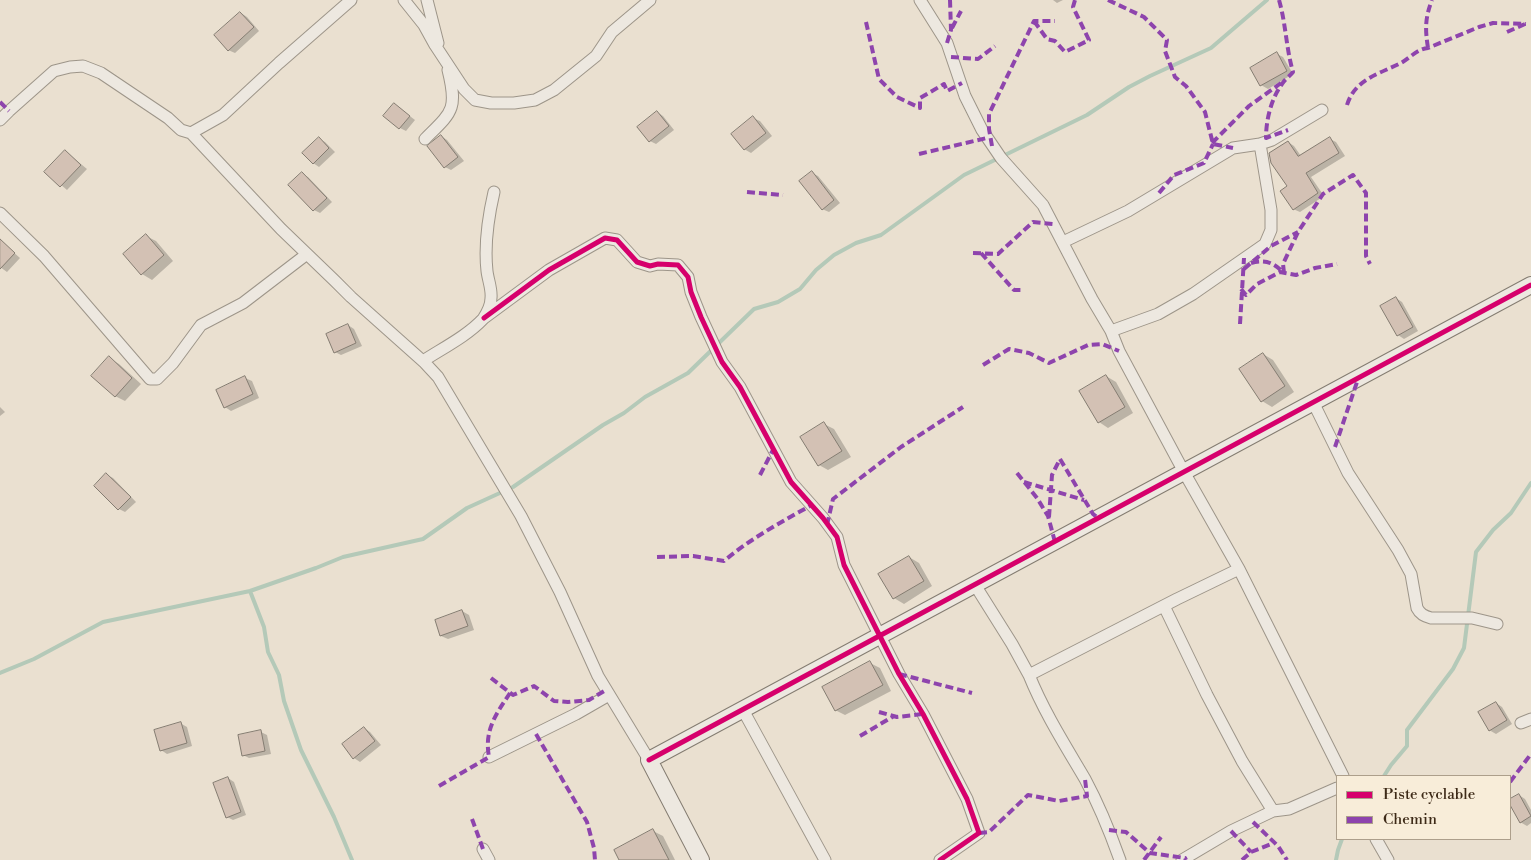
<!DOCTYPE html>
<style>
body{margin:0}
#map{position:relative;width:1531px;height:860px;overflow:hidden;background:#eae0d0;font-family:"Libre Bodoni",serif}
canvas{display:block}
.legend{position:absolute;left:1336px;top:775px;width:175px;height:65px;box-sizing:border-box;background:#f8edd9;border:1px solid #ad9f8b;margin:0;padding:6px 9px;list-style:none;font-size:15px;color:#3d2a17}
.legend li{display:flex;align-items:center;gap:10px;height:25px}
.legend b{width:25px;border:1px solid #ad9f8b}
</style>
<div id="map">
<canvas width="1531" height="860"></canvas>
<ul class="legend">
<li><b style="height:6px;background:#d6006c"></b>Piste cyclable</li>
<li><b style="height:6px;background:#8e44ad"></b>Chemin</li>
</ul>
</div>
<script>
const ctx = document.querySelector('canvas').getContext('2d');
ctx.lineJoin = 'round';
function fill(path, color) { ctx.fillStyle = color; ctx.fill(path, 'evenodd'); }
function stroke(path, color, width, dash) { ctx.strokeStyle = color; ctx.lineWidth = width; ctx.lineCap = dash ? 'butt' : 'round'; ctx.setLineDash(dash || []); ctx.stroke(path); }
fill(new Path2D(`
 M1053,0h10l-6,3z
 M241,13l6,4 12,14 -24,22 -7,-3z
 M1277,54l6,3 10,17 -25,15 -7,-4z
 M394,104l21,16 -9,11 -6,-3z
 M657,112l6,4 11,14 -18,14 -6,-3z
 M753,118l7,3 12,15 -21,17 -7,-4z
 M441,136l6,4 17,21 -13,9 -6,-3z
 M319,139l6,3 10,10 -16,15 -6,-4z
 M1330,139l6,3 9,14 -34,21 13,19 -24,16 -7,-3 -4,-22 -1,-45 6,4 7,10z
 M65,151l22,18 -20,21 -21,-18z
 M812,173l6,3 22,27 -11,9 -7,-3z
 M302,174l6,3 24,25 -12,11 -6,-3z
 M146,236l10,5 17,20 -21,19 -10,-6z
 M3,243l17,15 -13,14 -7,-5v-21z
 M1396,298l6,4 16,29 -14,8 -6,-4z
 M348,325l6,4 8,17 -21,9 -6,-3z
 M1263,354l10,6 21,32 -22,15 -10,-6 -21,-31z
 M109,358l10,6 22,20 -16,17 -10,-5z
 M1106,376l10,6 17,31 -25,15 -9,-6z
 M245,378l7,3 7,17 -28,13 -6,-4z
 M0,407l5,5 -5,4z
 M824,424l10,5 17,28 -23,13 -9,-5z
 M107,475l6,3 23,24 -11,10 -6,-3z
 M909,557l10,6 13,23 -28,18 -10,-6z
 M462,611l7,4 5,15 -26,9 -7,-3 -5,-15z
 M870,663l10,5 11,23 -46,24 -10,-5z
 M1496,703l6,4 10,17 -16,10 -7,-4z
 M180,723l7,4 5,19 -25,8 -6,-4z
 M364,728l6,4 11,13 -21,17 -6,-4z
 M261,732l6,3 4,19 -22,4 -6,-3z
 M228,778l6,4 12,33 -13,5 -6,-3z
 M1519,795l6,4 6,11v13l-4,3 -7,-4 -10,-20v-2z
 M653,831l10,5 12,24h-54z`), '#0003');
stroke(new Path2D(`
 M250,591l14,36 4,25 11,23 5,26 17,49 33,67 18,43
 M0,673l34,-14 69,-37 147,-31 66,-23 27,-11 80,-18 44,-31 46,-21 90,-62 21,-12 21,-16 43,-24 66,-64 24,-7 22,-13 16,-19 18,-15 22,-12 25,-8 83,-60 123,-60 42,-28 21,-11 61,-28 56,-48
 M1384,776l7,-11 16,-19v-16l46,-61 11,-21 12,-96 17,-22 18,-17 20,-30
 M1336,860l2,-10 4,-11`), '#b4c9b8', 4);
const building = new Path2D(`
 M240,12l14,15 -26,24 -14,-16z
 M1277,52l10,19 -27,15 -10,-18z
 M394,103l16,13 -11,13 -16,-13z
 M657,111l12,15 -20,16 -12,-15z
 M753,116l13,17 -22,17 -13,-16z
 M441,135l17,22 -14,11 -17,-22z
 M319,137l10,11 -16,16 -11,-11z
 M1330,137l9,16 -33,20 12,20 -25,17 -13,-19 7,-5 -16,-23 -2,-10 19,-12 10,15z
 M65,150l16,15 -21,22 -16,-15z
 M812,171l22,29 -12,10 -23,-29z
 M302,172l25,26 -14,13 -25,-26z
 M146,234l18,21 -23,20 -18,-21z
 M0,239l15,14 -15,16z
 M1396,297l17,30 -16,9 -17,-30z
 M348,324l8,19 -22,10 -8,-19z
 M1263,353l22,33 -24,16 -22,-33z
 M109,356l23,22 -17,19 -24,-21z
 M1106,375l19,32 -27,16 -19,-32z
 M245,376l8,18 -29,14 -8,-18z
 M824,422l18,29 -24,15 -18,-29z
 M106,473l25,24 -13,13 -24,-24z
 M909,556l15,25 -31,18 -15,-25z
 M462,610l6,16 -28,10 -5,-16z
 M870,661l13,24 -48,26 -13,-24z
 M1496,702l11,18 -18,11 -11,-19z
 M181,722l6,21 -27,8 -6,-21z
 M364,727l11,14 -22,18 -11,-15z
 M261,730l4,21 -23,5 -4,-21z
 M228,777l13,35 -15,6 -13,-35z
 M1519,794l12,22 -11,7 -10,-18v-6z
 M653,829l16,31h-50l-5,-10z`);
fill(building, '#d3c1b4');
stroke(building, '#847c71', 1);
const street = new Path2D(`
 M404,0l20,25 11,20 29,44 11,11 16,3h23l21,-3 19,-10 42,-34 16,-24 38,-32
 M427,0l11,43
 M920,0l27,43 18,53 17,34 19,28 42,47 49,94 19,32 8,20 65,121 55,97 104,207
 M0,120l9,-9 45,-40 16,-4 13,-1 18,7 67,45 13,12 10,3 32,-18 56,-52 72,-63
 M191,133l90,96 54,52 16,16 74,66 13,14 83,139 39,76 38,84 51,84
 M425,139c27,-27 33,-29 23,-69
 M0,213l44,43 106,123h7l16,-16 28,-38 42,-22 64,-49
 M1063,242l65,-31 105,-63 27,-4 12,-4 50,-30
 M484,318l65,-48 56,-32 12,2 20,22 13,4 8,-2 20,1 10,12 3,15 10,25 21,45 18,25 51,95 32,36 14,19 7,28 55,109 24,40 44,85 12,34 -39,27
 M1111,331l47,-17 35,-20 72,-50 6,-14v-20l-11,-66
 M423,361c20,-13 44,-25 60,-42 4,-6 8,-14 8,-21 1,-9 -3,-18 -4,-27 -3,-27 1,-53 7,-79
 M1313,402l35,71 50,77 13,24 6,34c3,6 7,8 14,10h41l25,6
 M975,585l37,59 17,31 148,-76 62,-30
 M1164,606l43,89 35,66 31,50
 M1029,675c15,37 36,70 56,104 14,26 25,53 35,81
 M743,710l82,150
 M1521,723l10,-4
 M489,757l87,-43 33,-19
 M1376,839l12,21
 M483,849l6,11
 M1182,860l49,-29 42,-20 16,-2 48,-21`);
const secondary = new Path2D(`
 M701,860l-52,-100 882,-475`);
stroke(street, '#9d9589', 13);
stroke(secondary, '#847c71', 18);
stroke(street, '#ede8e0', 11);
stroke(secondary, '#ede8e0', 16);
stroke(new Path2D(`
 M1108,0l36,17 23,23 -2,11 10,26 11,9 19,26 8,32 20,4
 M1279,0c7,24 7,48 14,72 -3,4 -8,7 -11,12 -11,15 -16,36 -16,54l22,-8
 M1034,21l13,18 8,2 10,11 24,-12 -16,-33 2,-7
 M866,22l13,57 18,18 23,11v-10l24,-14 3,7 15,-8
 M952,28l9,-17
 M1507,32l18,-8
 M947,43l4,-13 -1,-30
 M1428,48c-3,-19 -3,-30 4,-48
 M951,57l27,2 17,-13
 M0,102l9,9
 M1347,105c8,-26 32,-31 54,-42 9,-5 16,-14 27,-15l51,-21 14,-4 33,1
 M1212,143l37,-37 32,-23
 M992,146l-3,-17v-15l45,-93h21
 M919,154l68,-16
 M747,192l36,3
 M1159,193l15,-18 30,-12 9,-19
 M973,253l25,1 35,-32 20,2
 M981,253l33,37h10
 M1251,263c15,-4 23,0 33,10
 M1244,269l27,-23 27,-14
 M1284,273l-1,-9 15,-32 25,-38 30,-19 13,18v63l4,8
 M1241,289l5,6 11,-11 23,-12 16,3 19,-7 22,-4
 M1240,324l4,-66
 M983,365l26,-16 20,4 20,10 39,-18 14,-1 17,7
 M1335,447l23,-68
 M1060,459l33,55 5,4
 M1017,473l20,25 11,18 7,26
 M760,475l13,-25
 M1024,482l60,18
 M1049,517l3,-42 8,-16
 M827,525l6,-26 68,-52 62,-40
 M657,557l36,-1 31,5c26,-22 57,-39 86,-55
 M899,674l73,19
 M491,678l22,17 21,-9 20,15 14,1 21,-2 17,-10
 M879,712l18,5 26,-3
 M536,734l51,88 7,26 1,12
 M860,736l34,-20
 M1510,782l21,-28
 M439,786l50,-29c-5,-27 7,-43 21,-64
 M472,819l11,30
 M1253,822l25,24 9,14
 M1109,830l17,2 24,21 35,5 1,2
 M1231,831l20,21
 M979,833l10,-1 39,-37 31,6 28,-5 -2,-17
 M1144,860l17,-23
 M1242,860l9,-8 23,-9`), '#8e44ad', 4, [8, 4]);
stroke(new Path2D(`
 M484,318l65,-48 56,-32 12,2 20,22 13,4 8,-2 20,1 10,12 3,15 10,25 21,45 18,25 51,95 32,36 14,19 7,28 55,109 24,40 44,85 12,34 -39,27
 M649,760l882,-475`), '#d6006c', 5);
</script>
